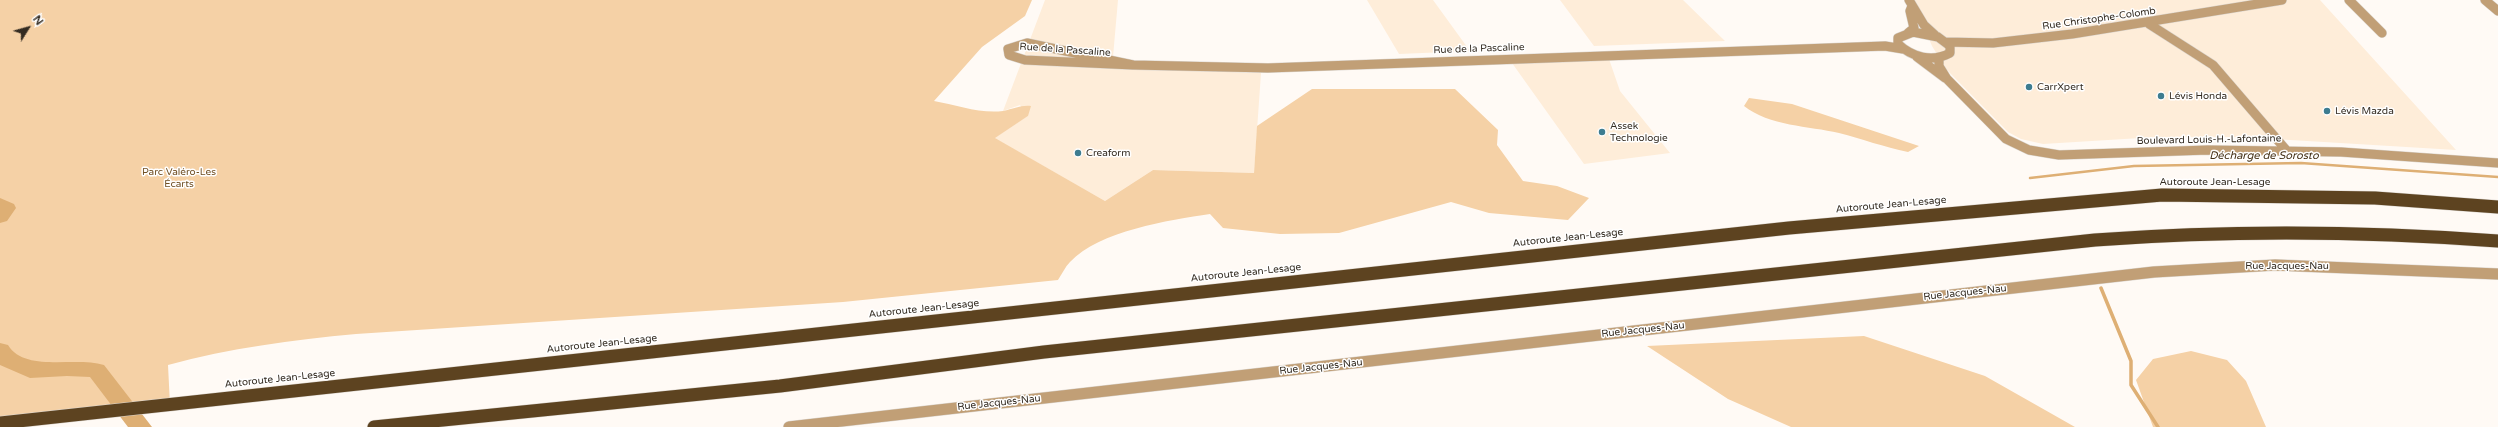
<!DOCTYPE html>
<meta charset="utf-8">
<style>
body{margin:0}
#map{position:relative;width:2498px;height:427px;overflow:hidden;background:#fffaf5;font-family:"Varela Round",sans-serif}
canvas{display:block}
.north{position:absolute;left:8px;top:8px;width:40px;height:40px;-webkit-text-stroke:3px #fff;paint-order:stroke;rotate:53deg;font-size:11px;font-weight:700;line-height:16px;text-align:center;color:#332b21}
.north::after{content:'';display:block;margin:auto;width:14px;height:18px;background:#332b21;clip-path:polygon(50% 0,100% 100%,50% 72%,0 100%)}
</style>
<div id="map">
<canvas width="2498" height="427"></canvas>
<div class="north">N</div>
</div>
<script>
const ctx = document.querySelector('canvas').getContext('2d');
ctx.lineJoin = 'round';
function fill(path, color) { ctx.fillStyle = color; ctx.fill(path, 'evenodd'); }
function stroke(path, color, width, dash) { ctx.strokeStyle = color; ctx.lineWidth = width; ctx.lineCap = dash ? 'butt' : 'round'; ctx.setLineDash(dash || []); ctx.stroke(path); }
function label(font, color, halo, rows, align = 'center') {
  ctx.font = font + ' "Varela Round",sans-serif'; ctx.lineWidth = 3; ctx.setLineDash([]); ctx.textBaseline = 'middle'; ctx.strokeStyle = halo; ctx.fillStyle = color; for (const [text, x, y, turn = 0] of rows) {
    ctx.save(); ctx.translate(x, y); ctx.rotate((+turn || 0) * Math.PI / 180); ctx.textAlign = isNaN(turn) ? turn : align; if (halo) ctx.strokeText(text, 0, 0); ctx.fillText(text, 0, 0); ctx.restore();
  }
}
fill(new Path2D(`
 M1045,0h73l-6,68 149,5 -7,100 -101,-3 -48,31 -111,-63 34,-22 -8,-11 -17,6z
 M1367,0h66l37,51 -71,3z
 M1560,0h123l42,41 -131,5z
 M1913,0h407l136,150 -215,-13h-84l-114,7 -22,-5 -13,-7 -62,-63 -14,-23z
 M1609,59l11,32 50,62 -86,11 -72,-101z`), '#feedd9');
fill(new Path2D(`
 M0,0h1032l-7,16 -43,31 -48,54c22,4 47,13 69,10 11,-2 17,-6 28,-5l-3,10 -33,22 110,63 48,-31 101,3 3,-47 55,-37h143l43,41 -1,15 26,36 34,5 32,12 -21,22 -79,-7 -38,-11 -112,31 -59,1 -57,-6 -13,-14c-41,6 -111,17 -140,48 -5,5 -8,12 -12,18l-215,22 -487,32c-64,6 -126,14 -188,31l2,40 -170,18z
 M1749,98l43,6 127,42 -11,6c-24,-5 -46,-13 -69,-19 -30,-7 -70,-7 -95,-27z
 M1864,336l121,40 90,51h-284l-63,-28 -81,-53z
 M2191,351l36,9 19,21 20,46h-113l-17,-47 17,-21z`), '#f5d1a6');
stroke(new Path2D(`
 M2030,178l104,-12 167,-3 197,14`), '#deaf74', 2.5);
stroke(new Path2D(`
 M2101,288l30,73v24l27,42`), '#deaf74', 3.5);
fill(new Path2D(`
 M0,198l14,6 2,4 -9,13 -7,2z
 M0,343l8,2c17,28 67,11 96,20l48,62h-24l-38,-50 -23,-1 -37,2 -30,-13z`), '#deaf74');
const minorFar1 = new Path2D(`
 M1909,0l15,25 11,10
 M2349,0l33,33
 M2485,0l13,11
 M2149,24l64,41 74,86
 M1913,32l25,5 12,9v7c-18,10 -38,4 -52,-9v-6z
 M1908,33l6,-5 -4,-17 2,-5
 M1945,42l48,1 79,-9 210,-34
 M1027,43l106,22 -108,-5 -16,-5 -1,-6z
 M1917,57l28,21
 M1939,58v8l8,13 59,60 23,11 30,5 149,-5 133,2 157,11
 M1133,65l135,3 617,-22 18,3`);
const minor = new Path2D(`
 M789,427l1365,-155 121,-7 223,9`);
const highway = new Path2D(`
 M0,423l1789,-195 373,-33 213,3 123,9
 M374,427l406,-41 264,-34 1051,-112c135,-10 268,-9 403,1`);
stroke(minorFar1, '#dad5cf', 10);
stroke(minor, '#dad5cf', 12);
stroke(highway, '#dad5cf', 14);
stroke(minorFar1, '#c19f76', 9);
stroke(minor, '#c19f76', 11);
stroke(highway, '#5d4320', 13);
for (const [x, y, r, color] of [
 [2029,87,4,"#3d7c90"],
 [2161,96,4,"#3d7c90"],
 [2327,111,4,"#3d7c90"],
 [1602,132,4,"#3d7c90"],
 [1078,153,4,"#3d7c90"]
]) { const dot = new Path2D(); dot.arc(x, y, r, 0, 2 * Math.PI); ctx.fillStyle = color; ctx.fill(dot); stroke(dot, '#fff', 1.5); }
label('10px', '#332b21', '#fff', [
 ["Rue Christophe-Colomb",2099,19,-8],
 ["Rue de la Pascaline",1479,49,-2],
 ["Rue de la Pascaline",1065,50,4],
 ["Boulevard Louis-H.-Lafontaine",2209,140,-1],
 ["Autoroute Jean-Lesage",2215,182],
 ["Autoroute Jean-Lesage",1891,205,-5],
 ["Autoroute Jean-Lesage",1568,238,-6],
 ["Rue Jacques-Nau",2287,266],
 ["Autoroute Jean-Lesage",1246,273,-6],
 ["Rue Jacques-Nau",1965,293,-6],
 ["Autoroute Jean-Lesage",924,309,-6],
 ["Rue Jacques-Nau",1643,330,-6],
 ["Autoroute Jean-Lesage",602,344,-6],
 ["Rue Jacques-Nau",1321,367,-6],
 ["Autoroute Jean-Lesage",280,379,-6],
 ["Rue Jacques-Nau",999,403,-6]
]);
label('10px', '#332b21', '#fff', [
 ["CarrXpert",2037,87],
 ["Lévis Honda",2169,96],
 ["Lévis Mazda",2335,111],
 ["Assek",1610,126],
 ["Technologie",1610,138],
 ["Creaform",1086,153]
], 'left');
label('10px', '#704f23', '#fff', [
 ["Parc Valéro-Les",179,172],
 ["Écarts",179,184]
]);
label('italic 11px', '#432f15', '#fff', [
 ["Décharge de Sorosto",2264,156]
]);
</script>
